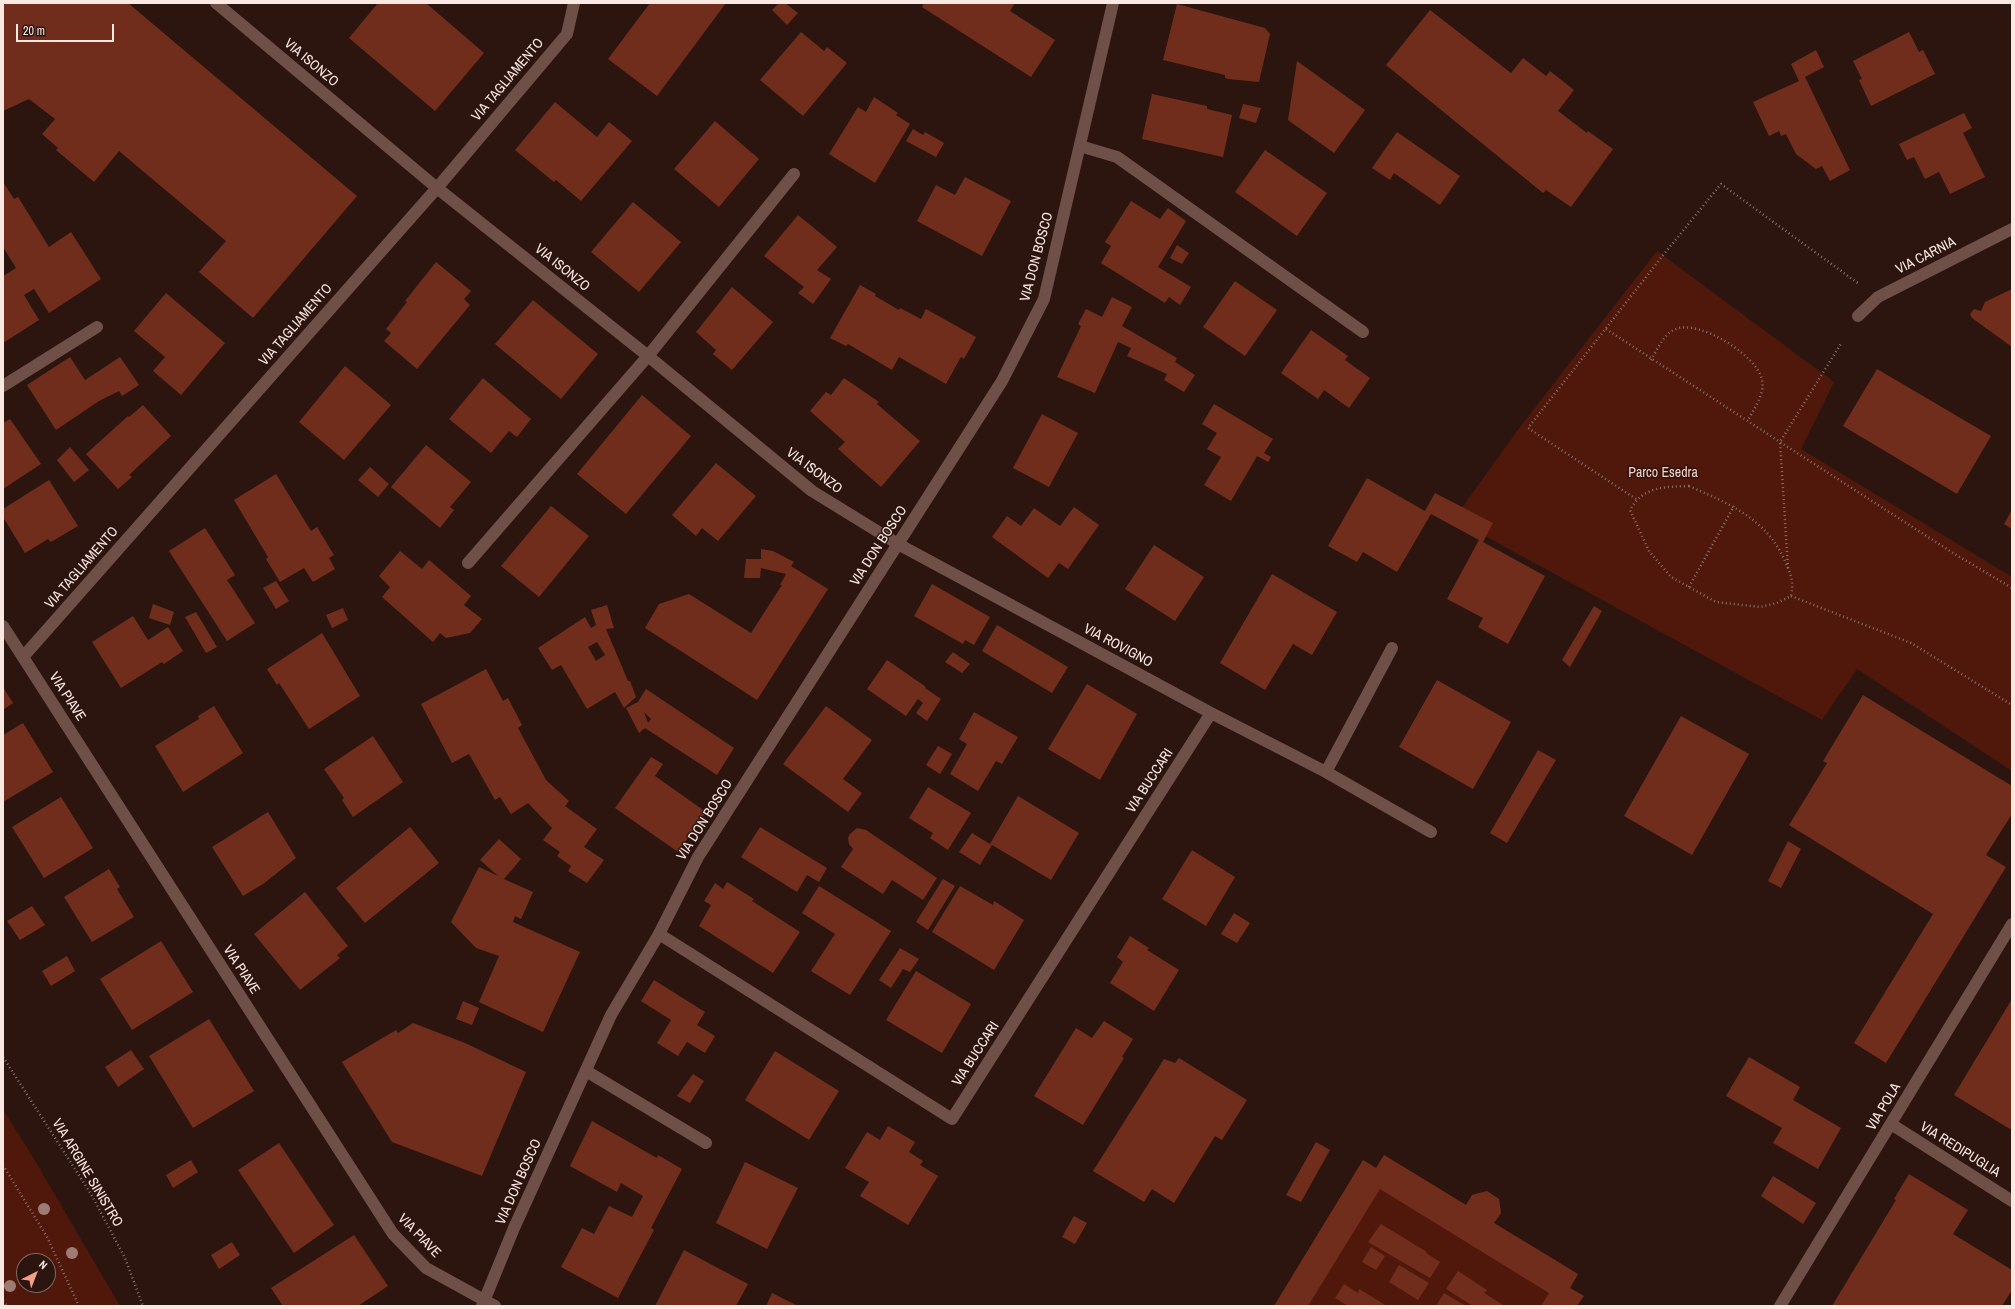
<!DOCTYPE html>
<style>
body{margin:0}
#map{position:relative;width:2015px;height:1309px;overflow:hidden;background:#2d150f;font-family:"Archivo Narrow",sans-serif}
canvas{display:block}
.frame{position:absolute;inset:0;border:4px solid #fae8e3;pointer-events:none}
.north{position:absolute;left:16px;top:1253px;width:40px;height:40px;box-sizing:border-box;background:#2d150f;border:1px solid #7f6964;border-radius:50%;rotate:42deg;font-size:11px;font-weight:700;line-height:16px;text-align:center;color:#fae8e3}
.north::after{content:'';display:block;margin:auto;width:14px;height:18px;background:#f49e88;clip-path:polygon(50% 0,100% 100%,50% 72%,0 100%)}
.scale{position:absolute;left:16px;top:24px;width:98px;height:18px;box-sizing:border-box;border:2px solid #fae8e3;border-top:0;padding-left:5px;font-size:12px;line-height:14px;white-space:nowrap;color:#fae8e3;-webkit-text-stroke:3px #2d150f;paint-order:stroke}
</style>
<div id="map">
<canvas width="2015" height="1309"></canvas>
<div class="frame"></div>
<div class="north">N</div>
<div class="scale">20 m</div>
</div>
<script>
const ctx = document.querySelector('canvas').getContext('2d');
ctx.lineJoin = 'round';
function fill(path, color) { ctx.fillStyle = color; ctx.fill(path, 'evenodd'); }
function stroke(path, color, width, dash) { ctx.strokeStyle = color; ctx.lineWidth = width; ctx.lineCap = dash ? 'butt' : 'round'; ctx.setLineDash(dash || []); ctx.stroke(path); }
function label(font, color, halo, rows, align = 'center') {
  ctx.font = font + ' "Archivo Narrow",sans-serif'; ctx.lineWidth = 3; ctx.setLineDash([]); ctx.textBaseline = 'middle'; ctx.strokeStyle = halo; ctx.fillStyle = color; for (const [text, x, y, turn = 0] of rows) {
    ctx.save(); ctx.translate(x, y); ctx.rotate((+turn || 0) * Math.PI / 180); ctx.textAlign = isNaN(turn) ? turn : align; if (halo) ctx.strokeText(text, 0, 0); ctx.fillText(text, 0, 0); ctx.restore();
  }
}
fill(new Path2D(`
 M1657,251l177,131 -33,67 211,128v194l-155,-102 -35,51 -368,-201 66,-92z
 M3,1110l28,44 89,152h-117zM24,1261h24v24h-24z
 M1384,1155l82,50 6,-10 15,-4 12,8 2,14 -7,10 84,51 -8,14 14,8 -7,10h-303l89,-146 13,8z`), '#50180a');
fill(new Path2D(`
 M3,3h125l229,193 -104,122 -54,-46 27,-31 -107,-90 -25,31 -38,-32 2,-2 -16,-14 13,-15 -26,-20 -26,12z
 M378,3h48l58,50 -49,58 -86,-73z
 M650,3h76l-69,93 -49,-37z
 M779,3h6l13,10 -11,12 -15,-15z
 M924,3h91l-5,8 45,29 -24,37 -109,-70z
 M1177,4l88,24 5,6 -11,48 -31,-3 -3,-1v-3l-62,-15z
 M1430,10l81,63 12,-15 23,18 4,-5 24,19 -16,21 29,22 1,-2 25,18 -42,58 -25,-17 -3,3 -157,-128z
 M801,32l23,19 3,-4 20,16 -44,53 -43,-36z
 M1909,32l10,20 4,-2 12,24 -64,32 -12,-26 3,-1 -9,-18z
 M1816,50l8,17 -19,10 45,93 -20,11 -8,-15 -6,3 -20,-15 -10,-20 -5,2 -2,-5 -10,5 -16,-34 46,-21 -8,-17z
 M1297,61l68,49 -31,43 -46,-33z
 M1152,94l55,12v3l25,6 -9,42 -81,-18z
 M874,97l24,16 -2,2 14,9 -35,59 -46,-29 29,-47 8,5z
 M555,102l42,35 12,-15 23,19 -51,60 -25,-21 -2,2 -39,-32z
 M1243,104l18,4 -5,15 -17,-5z
 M1964,113l8,15 -9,5 22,44 -35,17 -11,-22 -14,7 -11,-22 -7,3 -8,-16z
 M715,121l44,38 -40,48 -45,-38z
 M913,129l10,6 2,-3 19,11 -8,14 -30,-16z
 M1397,132l63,44 -20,29 -46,-32 -4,7 -18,-12z
 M1265,150l62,43 -30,43 -62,-44z
 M965,177l46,24 -29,55 -65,-35 19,-36 19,10z
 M3,182l11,17 4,-2 31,50 22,-15 30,47 -52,34 -15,-24 -10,6 15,25 -36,23v-67l13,-8 -13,-21z
 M1131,201l29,18 8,-11 18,13 -28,46 33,20 -11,18 -11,-8 -4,6 -64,-40 10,-17 -6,-4z
 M633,202l48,40 -42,50 -48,-40z
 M798,215l39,32 -20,23 14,9 -18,25 -15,-11 6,-6 -40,-31z
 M1177,245l12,8 -7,11 -12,-6z
 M436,262l35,29 -7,8 6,6 -53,64 -33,-28 7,-8 -5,-4 21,-27 -2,-1z
 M1235,281l42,29 -32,46 -42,-29z
 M860,285l16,9 -1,2 24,14 1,-2 21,11 5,-10 50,28 -12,22 -3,-2 -15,27 -47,-27 -7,13 -44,-26 -2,2 -16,-8z
 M732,287l41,35 -41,48 -19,-16 3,-4 -20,-18z
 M2012,289v58l-40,-29 -2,-4 4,-5 7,2 4,-9z
 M166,293l59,50 -44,52 -28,-24 12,-14 -31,-26z
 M1112,297l20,10 -10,19 55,32 -2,4 20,13 -11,17 -20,-12 3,-6 -40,-18 4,-8 -13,-6 -23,51 -38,-16 24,-51 -3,-2 8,-15 16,8z
 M533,300l65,54 -37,45 -66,-55z
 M1311,330l37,26 -3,4 25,18 -21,30 -25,-18 -6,9 -37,-26z
 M70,357l15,23 35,-23 19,28 -17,11 -3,-5 -20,10 -43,29 -29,-45z
 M345,366l46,39 -47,55 -45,-38z
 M1877,369l114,67 -34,58 -114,-68z
 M483,378l48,41 -14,18 -8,-6 -18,22 -42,-34z
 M844,378l35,24 -2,2 43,37 -39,46 -43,-38 7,-7 -35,-31 16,-19 5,3z
 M642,395l49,41 -65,78 -49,-40z
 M1214,404l59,35 -9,14 7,4 -3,5 -11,-6 -26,45 -27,-16 17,-28 -14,-8 10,-16 -15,-9z
 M143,405l28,31 -42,39 3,2 -14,12 -32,-35 42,-38 1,1z
 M1042,414l36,19 -29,54 -36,-19z
 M10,419l31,45 -38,25v-66z
 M426,445l45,37 -21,25 4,3 -14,18 -49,-41z
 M70,447l19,23 -15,12 -17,-22z
 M716,463l40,33 -38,45 -16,-13 -6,8 -24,-21z
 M370,467l19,17 -11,13 -20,-17z
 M276,474l35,57 6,-4 17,28 -5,3 6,11 -22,13 -9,-14 -24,14 -14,-23 2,-2 -34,-57z
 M1367,478l58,33 10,-18 58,30 -10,19 62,34 -37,68 -30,-17 5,-9 -36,-19 32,-59 -48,-26 -34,58 -34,-20 -6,10 -29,-16z
 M49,480l29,46 -27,16 -3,-3 -23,14 -22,-36v-8z
 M551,506l38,30 -50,61 -38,-31z
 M1074,507l25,18 -31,44 -9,-6 -11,15 -56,-41 15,-21 14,10 13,-18 26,18z
 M2012,510v19l-8,-5z
 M205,528l30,47 -8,5 28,43 -28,18 -58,-90z
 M1154,545l50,32 -29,44 -50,-32z
 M761,549l12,2 21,11 -3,4 37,23 -71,111 -112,-72 14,-24 30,-10 62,39 31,-48h-2l6,-11 -25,-6 -1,10h-16l2,-19h15z
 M400,551l22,18 7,-9 42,36 -7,9 18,14 -12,14 -24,5 -6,-5 -7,9 -51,-45 8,-10 -11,-11z
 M1272,574l65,38 -25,43 -19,-11 -28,46 -45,-27z
 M276,581l13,20 -13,8 -13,-21z
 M932,584l58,33 -16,28 -9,-5 -2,4 -49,-28z
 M153,604l21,8 -4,13 -21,-7z
 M607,605l7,23 -8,1 22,52h2l6,16 -12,11 -9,-16 -28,17 -26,-44 -9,5 -14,-22 47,-31 6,11 5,-3 -5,-15zM597,642l8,13 -9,6 -8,-14z
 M1594,606l8,5 -32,56 -8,-7z
 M343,608l5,12 -16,8 -6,-13z
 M196,612l21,35 -11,6 -21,-36z
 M133,616l15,24 20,-13 15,24 -19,13 -2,-2 -41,26 -29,-46z
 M997,625l71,42 -16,26 -70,-42z
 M322,633l38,63 -51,33 -30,-46 -2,2 -10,-16z
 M953,652l17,12 -8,9 -17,-11z
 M887,660l39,27 -1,1 16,11 -14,22 -11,-8 7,-10 -5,-4 -12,17 -39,-27z
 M486,669l17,32 5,-3 14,27 -4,3 28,52 23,21 -4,5 32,23 -13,18 20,13 -17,23 -19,-12 3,-5 -14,-10 3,-4 -17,-12 9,-12 -24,-25 -17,11 -11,-17 -5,3 -26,-46 -17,9 -31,-59z
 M1437,680l74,42 -38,67 -74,-42z
 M1087,684l50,30 -37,66 -52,-31z
 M3,687l10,16 -10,7z
 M646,689l88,59 -17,27 -72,-47 -6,5 -13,-25 12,-6zM644,712l7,7 -3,4z
 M1863,695l149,91v28l-26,41 20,12 -120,196 -32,-20 79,-129 -144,-89 38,-62 -4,-2z
 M214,706l29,47 -60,39 -28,-46 44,-27 -1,-3z
 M826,706l46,34 -29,39 19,14 -14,19 -65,-48z
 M974,712l44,25 -16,27 -6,-3 -18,30 -28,-17 17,-30 -8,-5z
 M1681,716l68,38 -57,101 -68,-39z
 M23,723l30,49 -50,30v-67z
 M373,736l30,46 -50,35 -11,-17 2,-2 -20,-29z
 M938,746l14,8 -12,20 -14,-9z
 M1538,750l18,10 -49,83 -17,-10z
 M651,757l12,7 -8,12 51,36 -28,40 -63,-44z
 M928,787l43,26 -23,37 -18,-12 3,-5 -24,-15z
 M1018,796l61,37 -28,47 -59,-35 -12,20 -21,-13 13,-19 18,11z
 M61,797l32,51 -49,30 -32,-51z
 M268,812l28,46 -33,26 -20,12 -31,-49z
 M410,827l29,36 -74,60 -29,-35z
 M760,827l67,41 -8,14 -12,-7 -10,17 -56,-35z
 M857,828l9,2 71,48 -14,22 -31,-20 -9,14 -42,-27 12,-18 -4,-5 -1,-6 2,-4z
 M499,839l22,20 -17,20 29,13 -12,27 -6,-3 -2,6 67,30 -37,80 -64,-30 20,-46 -23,-8 -25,-26 28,-55 19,9 -18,-16z
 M1788,841l13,8 -20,39 -13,-7z
 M1192,850l43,27 -29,49 -44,-27z
 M109,869l11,18 -3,2 17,28 -42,25 -28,-45z
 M943,879l12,7 -27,44 -12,-8z
 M727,882l27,17 -2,2 48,31 -27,41 -74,-47 12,-21 -7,-4 11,-18 8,6z
 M819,886l72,45 -41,64 -39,-24 24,-37 -33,-21z
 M960,886l33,19 1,-4 30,19 -30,50 -62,-38z
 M305,892l43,54 -11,9 3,3 -40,32 -46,-56z
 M32,906l13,19 -25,15 -13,-19z
 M1234,913l16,10 -13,20 -16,-9z
 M1130,936l19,12 -2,2 32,20 -25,41 -44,-28 13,-21 -6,-5z
 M161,941l32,51 -61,38 -32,-51z
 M900,948l19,11 -9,13 -7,-3 -12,19 -12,-8z
 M67,956l8,15 -24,15 -9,-15z
 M916,971l55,33 -29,49 -56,-33z
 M654,980l51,32 -8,13 18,11 -10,17 -18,-11 -9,14 -21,-13 14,-23 -30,-19z
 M2012,999v127l-2,3 -56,-34z
 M463,1001l16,7 -7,17 -16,-6z
 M209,1019l45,72 -61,37 -44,-72z
 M1104,1021l29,18 -11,18 2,1 -41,67 -49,-29 42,-68 16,10z
 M413,1023l52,20 61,29 -44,104 -90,-34 -50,-80 54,-32 2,3z
 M131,1050l13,19 -26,18 -13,-20z
 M775,1051l64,40 -30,49 -64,-40z
 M1749,1057l51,30 -7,13 48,28 -23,41 -45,-26 9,-15 -56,-32z
 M1179,1058l68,42 -25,40 -7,-4 -41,67 -22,-14 -8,13 -51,-31 71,-112 11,4z
 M693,1074l11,7 -14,22 -13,-7z
 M592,1121l65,37 1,-3 24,14 -31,59 3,2 -36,68 -57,-31 21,-39 12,6 15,-28 23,11 11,-21 -22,-13 -4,9 -47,-26z
 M888,1126l27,16 -6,10 14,9 -3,4 18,11 -30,49 -48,-29 9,-14 -24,-14 22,-36 13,8z
 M1316,1142l14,8 -29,52 -15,-7z
 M279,1143l55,82 -40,28 -56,-83z
 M1384,1155l82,50 6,-10 15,-4 12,8 2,14 -7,10 84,51 -8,14 14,8 -7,10h-36l8,-13 -169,-104 -72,117h-34l89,-146 13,8z
 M191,1160l7,12 -25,16 -7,-13z
 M745,1162l53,26 -31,61 -51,-26z
 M1909,1174l59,36 -15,24 59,36v20l-10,16h-170l64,-106 -2,-1z
 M1773,1176l43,27 -13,21 -42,-28z
 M1074,1216l13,7 -12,21 -13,-7z
 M1381,1224l46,28 -1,1 14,9 -10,16 -62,-36z
 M354,1235l34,51 -30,20h-75l-12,-18z
 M232,1242l8,13 -21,14 -8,-14z
 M1371,1247l14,9 -9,14 -14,-8z
 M684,1250l64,34 -12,22h-81z
 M1399,1265l30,18 -11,17 -29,-18z
 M1458,1271l29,19 -3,3 21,13h-32l-27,-17z
 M1344,1284l14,9 1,-4 28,17h-39l-13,-8z
 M772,1293l26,13h-32z
 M1444,1293l22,13h-30z`), '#702d1c');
stroke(new Path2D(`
 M1606,329l174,113 173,111 59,35
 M1651,360c6,-10 13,-27 25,-31 23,-10 82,27 86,51 3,14 -8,29 -14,40
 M1689,486c40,18 77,32 96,75 6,14 9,20 6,35l-14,7 -17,4 -44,-5 -45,-25 -22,-26 -19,-41c13,-24 35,-23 59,-24z
 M1636,499l-108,-71 136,-174 57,-70 138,100
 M1788,568l-8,-126 62,-100
 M1689,587l45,-81
 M1791,596l120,47 101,62
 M3,1057l88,137 34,64 18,48
 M3,1165l44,72 32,69
 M3,1301l4,5`), '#87716c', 2.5, [1, 3]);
stroke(new Path2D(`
 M1080,146l37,11 246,175
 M3,386l94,-59`), '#6e5049', 12);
stroke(new Path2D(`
 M216,3l221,185 211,168 164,135 86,53 313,169 115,59 105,60
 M1858,316l20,-19 134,-68
 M468,563l180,-207 146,-182
 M3,626l390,608 33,34 69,38
 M23,657l414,-469 130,-154 7,-31
 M1326,772l66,-124
 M659,934l293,185 259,-406
 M586,1071l120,72
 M1891,1124l121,77
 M1780,1306l232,-382`), '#6e5049', 12);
stroke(new Path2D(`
 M482,1306l32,-78 97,-213 48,-81 39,-77 304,-476 42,-82 69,-296`), '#6e5049', 12);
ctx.fillStyle = '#9f7c73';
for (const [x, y] of [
 [44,1209],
 [72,1253],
 [10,1286]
]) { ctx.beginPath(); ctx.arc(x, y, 6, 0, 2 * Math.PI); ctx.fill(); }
label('14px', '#fae8e3', '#2d150f', [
 ["VIA ISONZO",311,63,40],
 ["VIA TAGLIAMENTO",508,80,-50],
 ["VIA CARNIA",1926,256,-27],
 ["VIA DON BOSCO",1037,257,-75],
 ["VIA ISONZO",562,268,39],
 ["VIA TAGLIAMENTO",296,325,-49],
 ["VIA ISONZO",814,471,37],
 ["VIA DON BOSCO",879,546,-57],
 ["VIA TAGLIAMENTO",82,568,-49],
 ["VIA ROVIGNO",1118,646,28],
 ["VIA PIAVE",67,697,57],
 ["VIA BUCCARI",1150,781,-57],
 ["VIA DON BOSCO",705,820,-58],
 ["VIA PIAVE",241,970,57],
 ["VIA BUCCARI",976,1054,-57],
 ["VIA POLA",1884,1107,-59],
 ["VIA REDIPUGLIA",1960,1150,32],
 ["VIA ARGINE SINISTRO",87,1173,59],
 ["VIA DON BOSCO",519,1182,-66],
 ["VIA PIAVE",419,1236,46]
]);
label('14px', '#fcd0c5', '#2d150f', [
 ["Parco Esedra",1663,473]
]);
</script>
